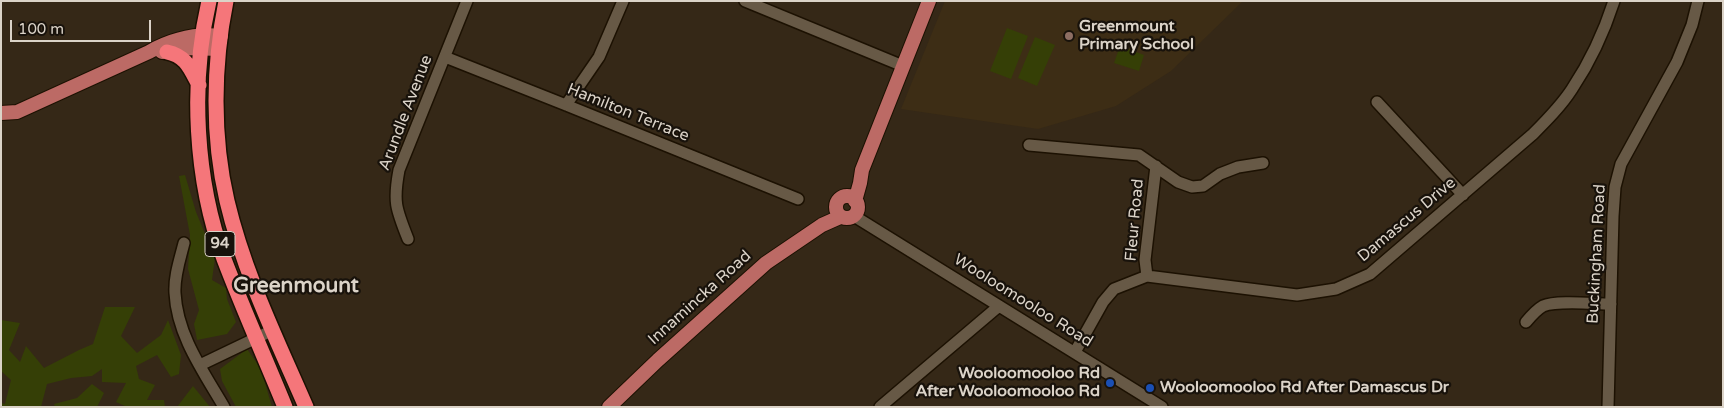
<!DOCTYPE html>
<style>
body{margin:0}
#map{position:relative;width:1724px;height:408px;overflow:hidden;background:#352817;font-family:"Varela Round",sans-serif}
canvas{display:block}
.frame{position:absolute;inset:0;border:2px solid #dbd3c8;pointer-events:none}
.scale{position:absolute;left:10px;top:20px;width:141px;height:22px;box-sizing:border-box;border:2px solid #dbd3c8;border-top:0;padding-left:6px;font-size:15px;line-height:18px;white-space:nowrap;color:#dbd3c8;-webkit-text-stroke:4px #18120b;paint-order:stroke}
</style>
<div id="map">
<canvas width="1724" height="408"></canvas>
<div class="frame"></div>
<div class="scale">100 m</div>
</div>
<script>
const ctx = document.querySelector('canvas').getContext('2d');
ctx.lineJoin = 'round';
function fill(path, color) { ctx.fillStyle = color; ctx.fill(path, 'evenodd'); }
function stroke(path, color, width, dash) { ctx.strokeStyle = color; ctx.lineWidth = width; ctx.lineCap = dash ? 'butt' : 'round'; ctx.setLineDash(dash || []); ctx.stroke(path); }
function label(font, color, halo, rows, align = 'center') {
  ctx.font = font + ' "Varela Round",sans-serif'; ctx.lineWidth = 4.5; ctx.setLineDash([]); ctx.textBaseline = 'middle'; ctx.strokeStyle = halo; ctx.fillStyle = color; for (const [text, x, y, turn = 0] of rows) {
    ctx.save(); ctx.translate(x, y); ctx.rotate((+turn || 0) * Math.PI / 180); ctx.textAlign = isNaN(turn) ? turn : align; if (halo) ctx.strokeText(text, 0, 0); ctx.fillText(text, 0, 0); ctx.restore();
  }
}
fill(new Path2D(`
 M945,1h298l-72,70 -55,35 -78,23 -137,-20z`), '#3d2d15');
fill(new Path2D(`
 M1007,28l21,8 -17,43 -21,-8z
 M1035,37l20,8 -18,41 -19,-8z
 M1120,46l24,9 -5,16 -25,-8z
 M185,175l11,37 19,46 -3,22 14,8 1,11 9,23 -9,12 -30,6 -3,-16 5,-14 -11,-41 2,-34 -11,-59z
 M105,307h30l-14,29 16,17 24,-18 7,-15 13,35 -2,19 -8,3 -14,-22 -21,11 3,13 16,6 -8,15h17l1,7h-38l-11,-5 10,-19 -24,-1v-13l-10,7 -21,2 -24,6 -6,23h-40v-4l4,1 6,-24 -10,-9v-51l19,3 -11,27 11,12 6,-16 18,22 35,-18 14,-6z
 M247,349l14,20 11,38h-36l-14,-26 -2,-12z
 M92,384l12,9 -7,14h-42l-1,-3 23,-6z
 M193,386l17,21h-33z`), '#353f06');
const minor = new Path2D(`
 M745,1l158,65
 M445,57l121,48 232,94
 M1377,102l86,93
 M566,105l33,-48 24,-56
 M1029,145l110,10 39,27 14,5 11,-1 17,-12 18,-7 25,-4
 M854,216l308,191
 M408,239c-12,-30 -15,-37 -9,-69l68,-169
 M184,243c-4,16 -10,33 -9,50 2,42 28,78 49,114
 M1147,276l-2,-16 11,-94
 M1526,322c5,-6 10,-12 17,-16 14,-6 51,-2 68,-2
 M1075,352l28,-50 11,-13 33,-13 150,19 39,-6 34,-15 163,-140c14,-14 28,-28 39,-45 18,-27 32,-57 42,-88
 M200,365l73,-35
 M880,407l119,-101
 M1608,407l5,-191 2,-29 6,-23 56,-102 15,-37 6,-24`);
const major = new Path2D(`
 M162,52l27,-4 30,1
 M1,113l16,-1 132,-60c23,-13 45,-19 72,-16
 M836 207a11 11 0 1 1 22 0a11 11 0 1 1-22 0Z
 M855,201l5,-18 2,-13 67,-169
 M609,407l49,-47 108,-97 56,-38 18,-8`);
const highway = new Path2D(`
 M209,1c-19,82 -14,179 15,258 19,50 41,99 61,148
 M226,1c-13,64 -14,136 1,200 17,72 50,139 79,206
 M167,52c19,4 23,16 32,33`);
stroke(minor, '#1c1102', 14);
stroke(major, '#1c1102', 16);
stroke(highway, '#1c1102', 18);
stroke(minor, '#675946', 11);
stroke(major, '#bc6a65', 14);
stroke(highway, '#f5767a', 15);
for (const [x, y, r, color] of [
 [1069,36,5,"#8d6e63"],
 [1110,383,5,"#1a4fb4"],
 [1150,388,5,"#1a4fb4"]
]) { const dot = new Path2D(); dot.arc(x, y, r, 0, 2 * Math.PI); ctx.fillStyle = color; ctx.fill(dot); stroke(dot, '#18120b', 2); }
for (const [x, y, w] of [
 [220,244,30]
]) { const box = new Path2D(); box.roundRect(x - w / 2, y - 12.5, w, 25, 4); ctx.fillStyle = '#18120b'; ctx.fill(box); stroke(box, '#dbd3c8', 1); }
label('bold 15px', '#dbd3c8', null, [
 ["94",220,244]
]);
label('bold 16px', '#dbd3c8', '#18120b', [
 ["Greenmount",1079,27],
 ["Primary School",1079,45],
 ["Wooloomooloo Rd",1100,374,"right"],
 ["After Wooloomooloo Rd",1100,392,"right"],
 ["Wooloomooloo Rd After Damascus Dr",1160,388]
], 'left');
label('16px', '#dbd3c8', '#18120b', [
 ["Arundle Avenue",406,113,-69],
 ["Hamilton Terrace",628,113,22],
 ["Fleur Road",1135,220,-85],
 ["Damascus Drive",1407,220,-40],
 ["Buckingham Road",1597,254,-87],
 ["Innamincka Road",700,298,-42],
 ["Wooloomooloo Road",1023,301,32]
]);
label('bold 21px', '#dbd3c8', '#18120b', [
 ["Greenmount",296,286]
]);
</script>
